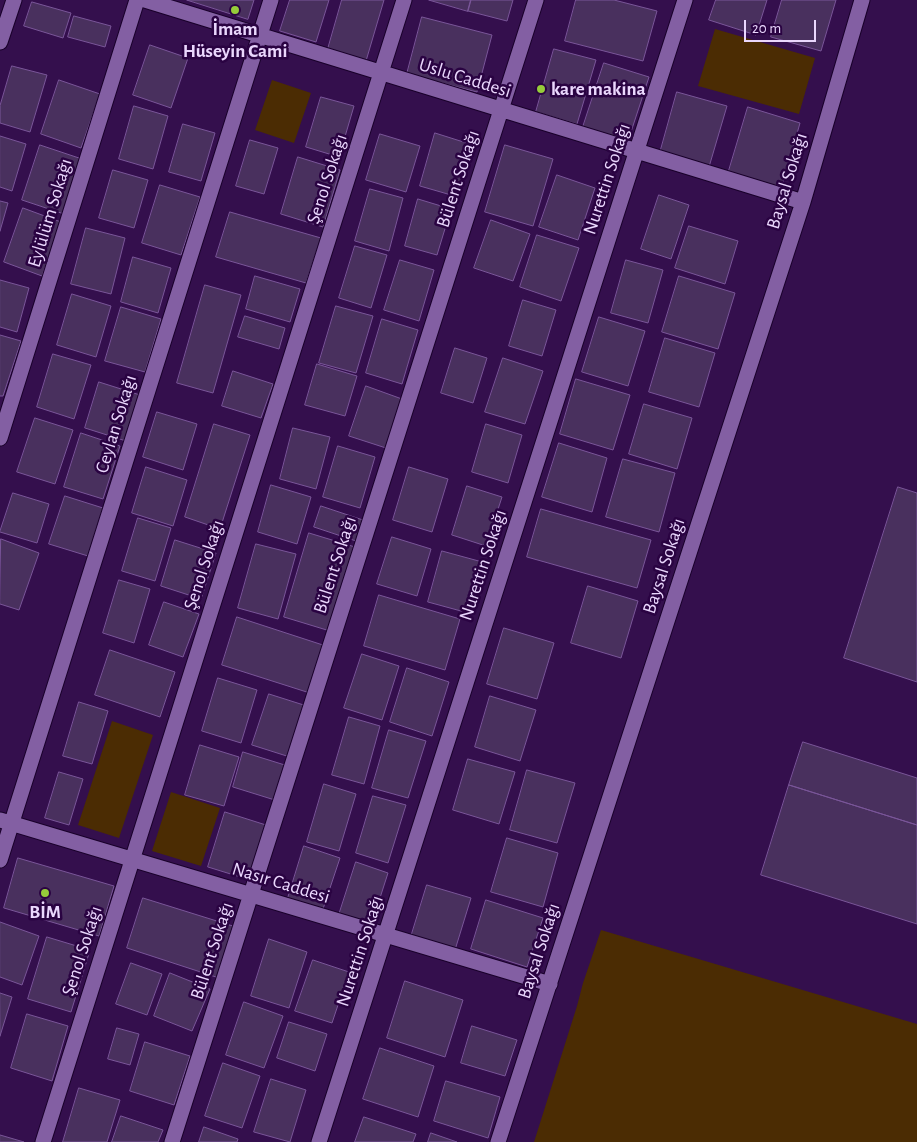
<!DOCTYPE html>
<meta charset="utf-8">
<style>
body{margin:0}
#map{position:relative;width:917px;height:1142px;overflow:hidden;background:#340f4d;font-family:"Alegreya Sans",sans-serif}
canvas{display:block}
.scale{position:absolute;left:744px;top:20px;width:72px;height:22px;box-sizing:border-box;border:2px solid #ead7fd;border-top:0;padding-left:6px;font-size:15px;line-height:18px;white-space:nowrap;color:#ead7fd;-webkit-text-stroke:4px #2a0342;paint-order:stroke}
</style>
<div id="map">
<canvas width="917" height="1142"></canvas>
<div class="scale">20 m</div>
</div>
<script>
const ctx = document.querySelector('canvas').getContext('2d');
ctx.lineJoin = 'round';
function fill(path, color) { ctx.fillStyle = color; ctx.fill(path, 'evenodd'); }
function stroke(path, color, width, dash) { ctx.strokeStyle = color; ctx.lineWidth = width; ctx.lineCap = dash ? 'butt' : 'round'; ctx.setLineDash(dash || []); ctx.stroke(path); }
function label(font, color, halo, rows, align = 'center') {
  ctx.font = font + ' "Alegreya Sans",sans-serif'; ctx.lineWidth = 5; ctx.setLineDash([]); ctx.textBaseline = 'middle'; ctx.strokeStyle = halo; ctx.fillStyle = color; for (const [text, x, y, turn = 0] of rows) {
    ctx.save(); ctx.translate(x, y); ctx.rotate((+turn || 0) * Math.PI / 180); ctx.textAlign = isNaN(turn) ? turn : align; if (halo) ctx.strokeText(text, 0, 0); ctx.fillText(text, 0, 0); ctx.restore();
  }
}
fill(new Path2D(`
 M715,29l100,29 -16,56 -101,-28z
 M272,80l39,13 -17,50 -39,-13z
 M112,721l41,14 -34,103 -41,-13z
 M171,792l49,16 -19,58 -49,-15z
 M601,930l316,94v118h-383l43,-136 6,-23z`), '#4b2c03');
const building = new Path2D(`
 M187,0h67l-6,19z
 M290,0h39l-13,42 -36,-11z
 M342,0h42l-18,61 -38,-12z
 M429,0h42l-3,11z
 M471,0h42l-6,21 -39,-10z
 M576,0h38l43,11 -14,50 -78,-20z
 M716,0h51l-11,35 -47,-15z
 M782,0h54l-15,51 -50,-14z
 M32,2l39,11 -8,25 -39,-12z
 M74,16l37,10 -6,21 -37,-10z
 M422,17l70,18 -15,57 -70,-18z
 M150,45l38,13 -17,50 -38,-13z
 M554,49l42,11 -19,64 -41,-12z
 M604,63l45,14 -21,64 -45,-14z
 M12,66l35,9 -17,57 -30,-9v-17z
 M59,80l41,14 -19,54 -40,-14z
 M677,92l50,14 -18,61 -49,-14z
 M321,97l33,9 -15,51 -33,-10z
 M134,106l34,10 -15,53 -34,-10z
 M748,107l52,16 -19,67 -53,-16z
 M183,124l32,9 -14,48 -32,-9z
 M435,133l38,12 -15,52 -38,-11z
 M380,134l40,12 -14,46 -40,-12z
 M0,136l26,8 -14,47 -12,-4z
 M250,140l28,8 -14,46 -28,-8z
 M40,145l42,14 -18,55 -42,-14z
 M505,145l48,14 -20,67 -48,-14z
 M298,157l42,13 -17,57 -42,-13z
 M113,170l35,10 -14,48 -35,-10z
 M557,175l38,13 -17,52 -39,-13z
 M160,185l40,12 -19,58 -39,-12z
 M370,189l33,9 -14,53 -34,-10z
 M659,195l30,10 -18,54 -30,-10z
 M418,199l33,10 -14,46 -32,-9z
 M0,201l8,2 -8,28z
 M23,208l38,14 -19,54 -38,-14z
 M230,212l91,26 -15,45 -90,-26z
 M491,220l39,14 -17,47 -39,-13z
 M689,226l49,15 -13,43 -50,-16z
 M86,228l39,10 -14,56 -40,-10z
 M537,235l42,13 -18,53 -41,-14z
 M355,246l32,9 -16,53 -32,-10z
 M133,257l38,11 -13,45 -37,-11z
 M400,260l34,10 -15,51 -35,-11z
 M626,260l37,10 -15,53 -37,-10z
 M255,276l45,13 -10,33 -44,-13z
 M679,276l56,17 -17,56 -56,-17z
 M0,280l29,8 -12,44 -17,-5z
 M205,285l36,10 -28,98 -36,-10z
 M72,294l39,12 -15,51 -39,-12z
 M523,300l33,10 -14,46 -33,-10z
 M336,306l37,10 -17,57 -37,-10z
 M121,307l40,12 -16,53 -40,-11z
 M245,316l40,12 -6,21 -41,-12z
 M599,317l46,14 -17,55 -46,-14z
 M382,319l36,11 -16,54 -36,-11z
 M0,335l21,6 -18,55h-3z
 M665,338l50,15 -16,54 -50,-15z
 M455,348l32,10 -14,45 -32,-10z
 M53,354l38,11 -17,54 -37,-12z
 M503,358l40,13 -18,53 -40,-12z
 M317,364l40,12 -12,40 -40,-11z
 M233,371l40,13 -12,34 -39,-12z
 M576,379l54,16 -17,55 -53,-16z
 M99,382l41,13 -14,46 -41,-13z
 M366,386l36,13 -16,49 -37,-12z
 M644,404l48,14 -15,51 -48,-15z
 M157,412l40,12 -14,46 -40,-13z
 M35,418l38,12 -18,54 -38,-12z
 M214,424l36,11 -30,94 -35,-12z
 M486,424l36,11 -14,48 -36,-11z
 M293,428l37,9 -14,52 -36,-10z
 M81,433l39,13 -17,53 -39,-12z
 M559,443l48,15 -15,54 -50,-15z
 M338,446l37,11 -15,51 -37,-11z
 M623,459l52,14 -16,59 -53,-15z
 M146,467l41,13 -14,46 -41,-13z
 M409,467l39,12 -16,53 -39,-12z
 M271,485l40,12 -14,47 -39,-12z
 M467,486l35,11 -16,49 -34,-11z
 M898,487l19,6v189l-73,-24z
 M13,493l36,11 -12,39 -37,-11z
 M65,496l38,12 -15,48 -39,-12z
 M321,506l45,15 -7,21 -45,-15z
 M541,509l110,31 -14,48 -110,-31z
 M138,518l33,10 -16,53 -33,-10z
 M309,533l46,14 -25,84 -46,-14z
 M392,537l39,12 -14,47 -40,-12z
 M1,539l38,14 -20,57 -19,-6z
 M175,540l41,13 -15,46 -40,-13z
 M256,544l40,10 -18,65 -40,-11z
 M442,551l44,12 -14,51 -44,-12z
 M119,580l31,9 -16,54 -31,-10z
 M588,586l50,15 -17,57 -50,-15z
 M379,595l81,24 -15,51 -81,-24z
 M164,602l35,12 -16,43 -34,-12z
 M237,617l92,30 -16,47 -91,-29z
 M504,628l50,15 -17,56 -50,-15z
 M110,650l65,22 -15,45 -65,-22z
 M362,654l37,12 -17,54 -38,-12z
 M407,668l42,14 -17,54 -42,-14z
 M218,678l39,12 -16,53 -39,-12z
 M269,694l41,13 -17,51 -41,-13z
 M490,696l46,14 -16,51 -45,-14z
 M79,702l29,9 -16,53 -29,-8z
 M349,717l31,9 -16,58 -32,-9z
 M389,730l37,11 -18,57 -36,-10z
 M803,742l114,36v47l-128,-40z
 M200,745l39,12 -15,49 -39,-11z
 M243,752l45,14 -10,35 -45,-14z
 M468,759l47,13 -16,52 -46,-14z
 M527,770l48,13 -18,60 -47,-13z
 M59,772l24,7 -14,46 -24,-7z
 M324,784l32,10 -17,57 -32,-9z
 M789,785l128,40v99l-156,-49z
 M373,796l33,9 -18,58 -32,-10z
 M225,812l41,13 -16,55 -42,-13z
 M507,838l51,15 -15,54 -52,-15z
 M304,846l36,12 -17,51 -35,-11z
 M18,858l96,28 -15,50 -95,-28z
 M356,862l32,11 -18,56 -32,-11z
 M427,885l44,13 -16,52 -44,-13z
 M143,898l93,29 -17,51 -92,-30z
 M486,900l57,18 -16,49 -56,-18z
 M0,922l39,14 -17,49 -22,-8z
 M47,937l43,13 -19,62 -43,-13z
 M269,939l38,13 -18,56 -38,-12z
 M313,960l36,12 -17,51 -37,-12z
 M131,963l31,11 -15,41 -31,-11z
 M170,973l40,16 -18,42 -38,-15z
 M405,981l58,19 -18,57 -58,-19z
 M0,993l12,4 -12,39z
 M244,1002l39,14 -19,52 -38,-13z
 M27,1014l41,12 -16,55 -41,-13z
 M289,1022l38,12 -12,37 -38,-13z
 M472,1026l45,14 -12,36 -44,-13z
 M117,1028l22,6 -9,31 -22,-6z
 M145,1042l45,14 -16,49 -44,-14z
 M380,1048l54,18 -16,51 -55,-18z
 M223,1063l37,13 -18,52 -37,-12z
 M271,1079l35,11 -16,52 -36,-10z
 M446,1081l54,16 -12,41 -54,-17z
 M79,1088l41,12 -13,42h-44z
 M121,1116l42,14 -5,12h-46z
 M364,1117l52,17 -3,8h-58z
 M204,1127l34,12 -1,3h-38z
 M431,1133l26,9h-29z
 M0,1135l24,7h-24z`);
fill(building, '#49305e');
stroke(building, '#7a5699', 1);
const minor = new Path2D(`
 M145,0l658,202
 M0,42l14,-42
 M0,438l137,-438
 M0,820l550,164
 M0,860l271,-860
 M43,1142l361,-1142
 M172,1142l364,-1142
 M319,1142l366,-1142
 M498,1142l305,-940 59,-202`);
stroke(minor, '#19002a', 17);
stroke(minor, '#835fa3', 15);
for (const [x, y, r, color] of [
 [235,10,5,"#96cc3a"],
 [541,89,5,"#96cc3a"],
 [45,893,5,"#96cc3a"]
]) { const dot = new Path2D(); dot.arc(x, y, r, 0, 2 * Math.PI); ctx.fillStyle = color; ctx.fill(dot); stroke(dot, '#2a0342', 2); }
label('bold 19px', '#ead7fd', '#2a0342', [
 ["İmam",235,29],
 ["Hüseyin Cami",235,51],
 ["kare makina",551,89,"left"],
 ["BİM",45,912]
]);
label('19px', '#ead7fd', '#2a0342', [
 ["Uslu Caddesi",465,78,17],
 ["Şenol Sokağı",327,179,-72],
 ["Bülent Sokağı",458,179,-72],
 ["Nurettin Sokağı",607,179,-72],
 ["Baysal Sokağı",787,181,-73],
 ["Eylülüm Sokağı",50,213,-73],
 ["Ceylan Sokağı",116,424,-73],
 ["Şenol Sokağı",204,565,-72],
 ["Bülent Sokağı",335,565,-72],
 ["Nurettin Sokağı",483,565,-72],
 ["Baysal Sokağı",664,566,-72],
 ["Nasır Caddesi",281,883,17],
 ["Şenol Sokağı",82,951,-72],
 ["Bülent Sokağı",212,951,-72],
 ["Nurettin Sokağı",360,951,-72],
 ["Baysal Sokağı",539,951,-72]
]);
</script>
